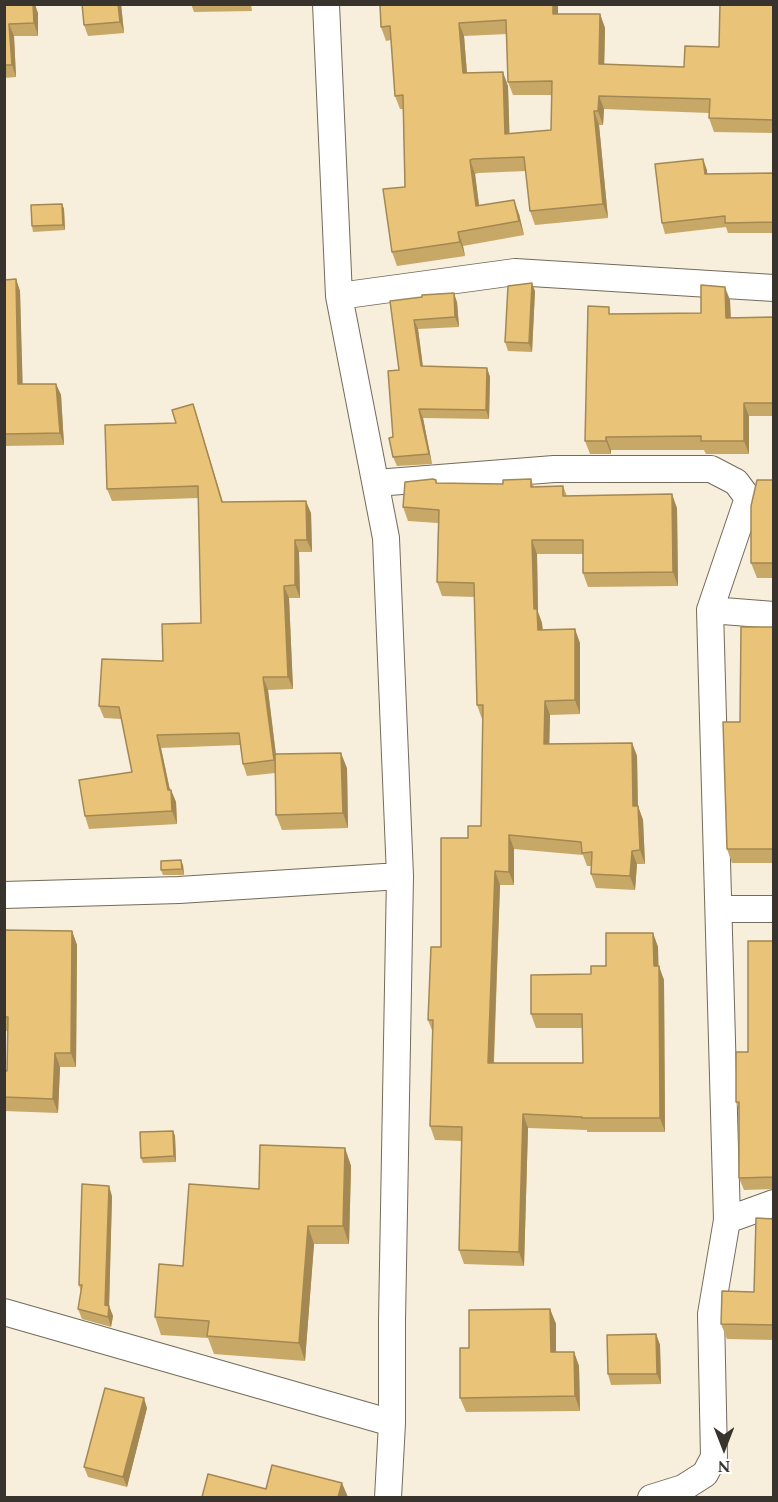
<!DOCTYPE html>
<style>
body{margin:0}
#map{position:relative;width:778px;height:1502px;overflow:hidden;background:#f7eedb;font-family:Spectral,serif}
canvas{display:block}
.frame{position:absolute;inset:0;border:6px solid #38342d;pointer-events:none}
.north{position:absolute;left:694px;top:1418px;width:60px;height:60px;-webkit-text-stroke:4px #fff;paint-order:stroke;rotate:180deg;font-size:16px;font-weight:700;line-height:24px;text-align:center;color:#38342d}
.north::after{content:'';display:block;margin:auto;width:21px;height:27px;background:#38342d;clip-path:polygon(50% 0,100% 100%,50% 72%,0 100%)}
</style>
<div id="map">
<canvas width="778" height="1502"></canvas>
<div class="frame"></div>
<div class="north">N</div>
</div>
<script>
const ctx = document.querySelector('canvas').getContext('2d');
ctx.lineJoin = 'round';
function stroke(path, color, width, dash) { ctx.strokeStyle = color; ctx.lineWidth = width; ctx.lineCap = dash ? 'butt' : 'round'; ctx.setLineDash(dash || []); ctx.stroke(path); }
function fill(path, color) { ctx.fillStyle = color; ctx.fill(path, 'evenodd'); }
const street = new Path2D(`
 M326,4l13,292 47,242 14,338 -8,444v103l-4,75
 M339,296l176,-24 259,16
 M376,483l178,-14h157l25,13 12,16 -38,112 17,610 -16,94 3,143 -9,17 -22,14 -32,10
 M710,610l64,5
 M4,895l175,-5 221,-14
 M720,909h54
 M727,1220l47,-17
 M4,1312l388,111`);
stroke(street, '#736b5b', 28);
stroke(street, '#fff', 26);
fill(new Path2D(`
 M4,4l34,9v23h-24l2,41 -12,1z
 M82,4h39l3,29 -36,3 -4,-11z
 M191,4h60l1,7 -58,1z
 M380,4h178v10h42l5,14 -1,36 80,3 35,-20 55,-43v129l-60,-1 -5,-14v-5l-105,-4 -1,16h-4l9,93 -73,7 -5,-14 -4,-40 -48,2 -3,1 4,32 40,8 5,21 -61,11 2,10 -68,10 -5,-14 13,-65 -2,-78h-3l-5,-13 -4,-56 -5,1 -5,-14zM507,34l1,48 5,13h39l-1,35 -42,4 -1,-48 -41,-13 -3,-37z
 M707,170v4l67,-1v60h-46l-2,-6 -61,7 -3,-11z
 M62,204l2,5 1,21 -32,2 -1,-6z
 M16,279l4,12 2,93h34l5,11 3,50 -60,1v-166z
 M535,291l-3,61 -24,-1 -3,-9z
 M422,297l35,5 2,25 -41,2 5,37 64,2 3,9 -1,42 -66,-1 9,46 -35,2 -4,-9v-20l6,-67z
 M730,300l1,18 43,-1v99h-25v38h-43l-2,-4h-93v4h-21l-5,-13 26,-127 90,-1z
 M193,404l30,98 88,11 1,39h-13l1,46h-11l4,91 -25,1 8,64 71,14 1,60 -66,2 -6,-15 -1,-42 -28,3 -4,-12 -3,-19 -79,3 9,42h1l5,12 1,22 -88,5 -4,-13 47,-44 -10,-53 -18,-1 -5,-12 64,-45 38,-38 -3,-125 -86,3 -5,-12 69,-66z
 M531,479l3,8 29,-1 4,10 110,12 1,78 -90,1 -5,-14v-19h-46l1,58 4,11 1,7 37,13v71l-30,1 -1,29 83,-1 5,13 1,50 5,14 2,44h-8l-2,26 -39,-2 -5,-14v-8h-4l-4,-11 -69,-6v36h-14l-6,178h89v-35h-47l-5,-14 60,-40 15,-8 47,-33 5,14v19l6,14 1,152h-78v-2l-59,-2 -4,138 -60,-2 -5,-14 3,-109 -27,-1 -5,-14 3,-93 -5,-13 13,-73 27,-109 13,-12 2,-107h-1l-5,-14 -2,-108 -33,-1 -5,-14 1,-59 -30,-2 -5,-14 33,-27 1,3 66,1z
 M774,480v98h-17l-6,-15z
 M774,627v236h-42l-5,-14 13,-127z
 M183,865l1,10h-21l-2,-5z
 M4,930l68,1 5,14 -1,122h-16l-2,46 -54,-2v-40h3l1,-40h-4z
 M774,941v248l-30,1 -5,-12v-68l-3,-8z
 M173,1131l2,5 1,26 -33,1 -2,-5z
 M345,1148l6,18 -2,78h-35l-9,117 -91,-7 -6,-16 -47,-3 -6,-18 28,-51 76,-77z
 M112,1196l-3,110 4,10 -2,11 -29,-8 -4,-10 3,-17 -2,-7z
 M774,1219v121l-47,-1 -6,-15 33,-32z
 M550,1309l6,15v28h18l5,14 1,45 -114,1 -6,-14 9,-50z
 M656,1334l4,11 1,39 -50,1 -3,-11z
 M147,1408l-20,79 -39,-10 -4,-10z`), '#c8a866');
fill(new Path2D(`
 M33,4h2l3,9v23l-4,-13z
 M118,4h3l3,29 -4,-11z
 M553,4h5v23l-5,-13z
 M600,14l5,14 -1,50 -5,-14z
 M459,23l5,13 4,51 -5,-14z
 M9,24l5,12 2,41 -4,-12z
 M503,72l5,14 2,62 -5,-14z
 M599,96l5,13 -1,16 -5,-14z
 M594,111l5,14 9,93 -5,-14z
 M703,159l4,11 1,15 -3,-11z
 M470,160l5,14 6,46 -5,-14z
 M514,200l5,14 5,21 -5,-14z
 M62,204l2,5 1,21 -2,-5z
 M458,232l5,14 2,10 -5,-14z
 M16,279l4,12 3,104 -5,-11z
 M532,283l3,8 -3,61 -3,-9z
 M725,287l5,13 1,31 -5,-13z
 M454,293l3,9 2,25 -4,-10z
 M414,320l4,9 6,47 -3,-10z
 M487,368l3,9 -1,42 -3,-9z
 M56,384l5,11 3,50 -4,-12z
 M744,403l5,13v38l-5,-13z
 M193,404l4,12 29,99 -4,-13z
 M419,409l4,9 9,46 -3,-10z
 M606,437l5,13v4l-5,-13z
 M672,494l5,14 1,78 -5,-14z
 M306,501l5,12 1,39 -5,-12z
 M295,540l4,12 1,46 -5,-13z
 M532,540l5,14 1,58 4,11 1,21 -5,-14 -4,-21z
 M284,586l5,12 4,91 -5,-12z
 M575,629l5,14v71l-5,-14z
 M263,677l5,13 10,83 -4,-13z
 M545,701l5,14 -1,43 -5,-14z
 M157,735l4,13 11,52 -1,-10 5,12 1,22 -5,-13z
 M632,743l5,13 1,64 -5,-14z
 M341,753l6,15 1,60 -5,-15z
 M638,806l5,14 2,44 -5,-14z
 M509,835l5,14v36l-5,-13z
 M632,851l5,13 -2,26 -5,-14z
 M181,860l2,5 1,10 -2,-6z
 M495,871l5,14 -7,191 -5,-13z
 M72,931l5,14 -1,122 -5,-14z
 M653,933l5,14 1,33 -5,-14z
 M659,966l5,14 1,152 -5,-14z
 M55,1053l5,14 -2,46 -5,-14z
 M523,1114l5,14 -4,138 -5,-14z
 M173,1131l2,5 1,26 -2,-6z
 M345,1148l6,18 -2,78 -6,-18z
 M109,1186l3,10 -3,114v-4l4,10 -2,11 -3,-10 -3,-12z
 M308,1226l6,18 -9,117 -6,-18z
 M550,1309l6,15v43l-5,-15z
 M656,1334l4,11 1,39 -4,-10z
 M574,1352l5,14 1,45 -5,-15z
 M144,1398l3,10 -20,79 -4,-10z
 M342,1483l6,14h-10z`), '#a38853');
const building = new Path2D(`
 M4,4h29l1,19 -25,1 3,41h-8z
 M82,4h36l2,18 -36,3z
 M380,4h173v10h47l-1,50 85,3 1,-21 34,1 1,-43h54v116l-65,-2 1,-19 -111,-3 -1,15h-4l9,93 -73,7 -6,-54 -51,2 -3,1 6,46 38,-6 5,21 -61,11 2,10 -68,10 -9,-63 22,-2 -2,-92 -8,1 -5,-70 -9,1zM506,20l2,62 44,-1 -1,49 -46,4 -2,-62 -40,1 -4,-50z
 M703,159l2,15 69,-1v49l-49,1v-7l-63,7 -7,-59z
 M62,204l1,21 -31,1 -1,-21z
 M16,279l2,105h38l4,49 -56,1v-154z
 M532,283l-3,60 -24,-1 3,-56z
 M701,285l24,2 1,31 48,-1v86h-30v38h-43v-5l-95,1v4h-21l3,-135 21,1v7l92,-1z
 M454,293l1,24 -41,3 7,46 66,2 -1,42 -67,-1 10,45 -36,3 -4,-19 4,-1 -5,-66 11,-1 -9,-69 32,-4v-2z
 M193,404l29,98 84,-1 1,39h-12v45l-11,1 4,91h-25l11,83 -31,4 -4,-31 -82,2 11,55h3l1,21 -87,5 -6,-36 53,-8 -13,-65 -20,-1 3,-47 61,2 -1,-37 39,-1 -3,-137 -91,3 -2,-64 71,-2 -4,-13z
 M433,479l3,1v3l67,1v-4l28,-1v8l32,-1v10l109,-2 1,78 -90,1v-33h-51l2,69h3l1,21 37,-1v71l-30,1 -1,43 88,-1 1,63h5l2,44 -8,1 -2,25 -39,-2 1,-22 -10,1 -1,-11 -72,-7v37l-14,-1 -7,192h95l-1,-49h-51v-39l60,-1v-8h15v-33h47l1,33h5l1,152h-78v-1l-59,-3 -4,138 -60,-2 3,-123 -32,-1 3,-106h-5l3,-73h10v-109h27v-12h13l2,-121h-6l-3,-122 -37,-1 2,-72 -36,-3 2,-25z
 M757,480h17v83h-23v-57z
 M741,627h33v222h-47l-4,-127h17z
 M341,753l2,60 -67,2 -1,-61z
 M181,860l1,9 -21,1v-9z
 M4,930l68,1 -1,122h-16l-2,46 -49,-2v-26h3l1,-54h-4z
 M748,941h26v236l-35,1v-76h-3v-50h12z
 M173,1131l1,25 -33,2 -1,-26z
 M260,1145l85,3 -2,78h-35l-9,117 -92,-7 2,-15 -54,-4 4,-53 24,2 6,-82 70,5z
 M82,1184l27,2 -4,119 4,1 -1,11 -30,-8 4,-24h-3z
 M756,1218l18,1v106l-53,-1 1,-33 32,1z
 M550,1309l1,43h23l1,44 -115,2v-50h9v-38z
 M656,1334l1,40h-49l-1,-39z
 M105,1388l39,10 -21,79 -39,-10z
 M272,1465l70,18 -4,14h-136l6,-23 58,15z`);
fill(building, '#e9c377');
stroke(building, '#a38853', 1.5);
</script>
